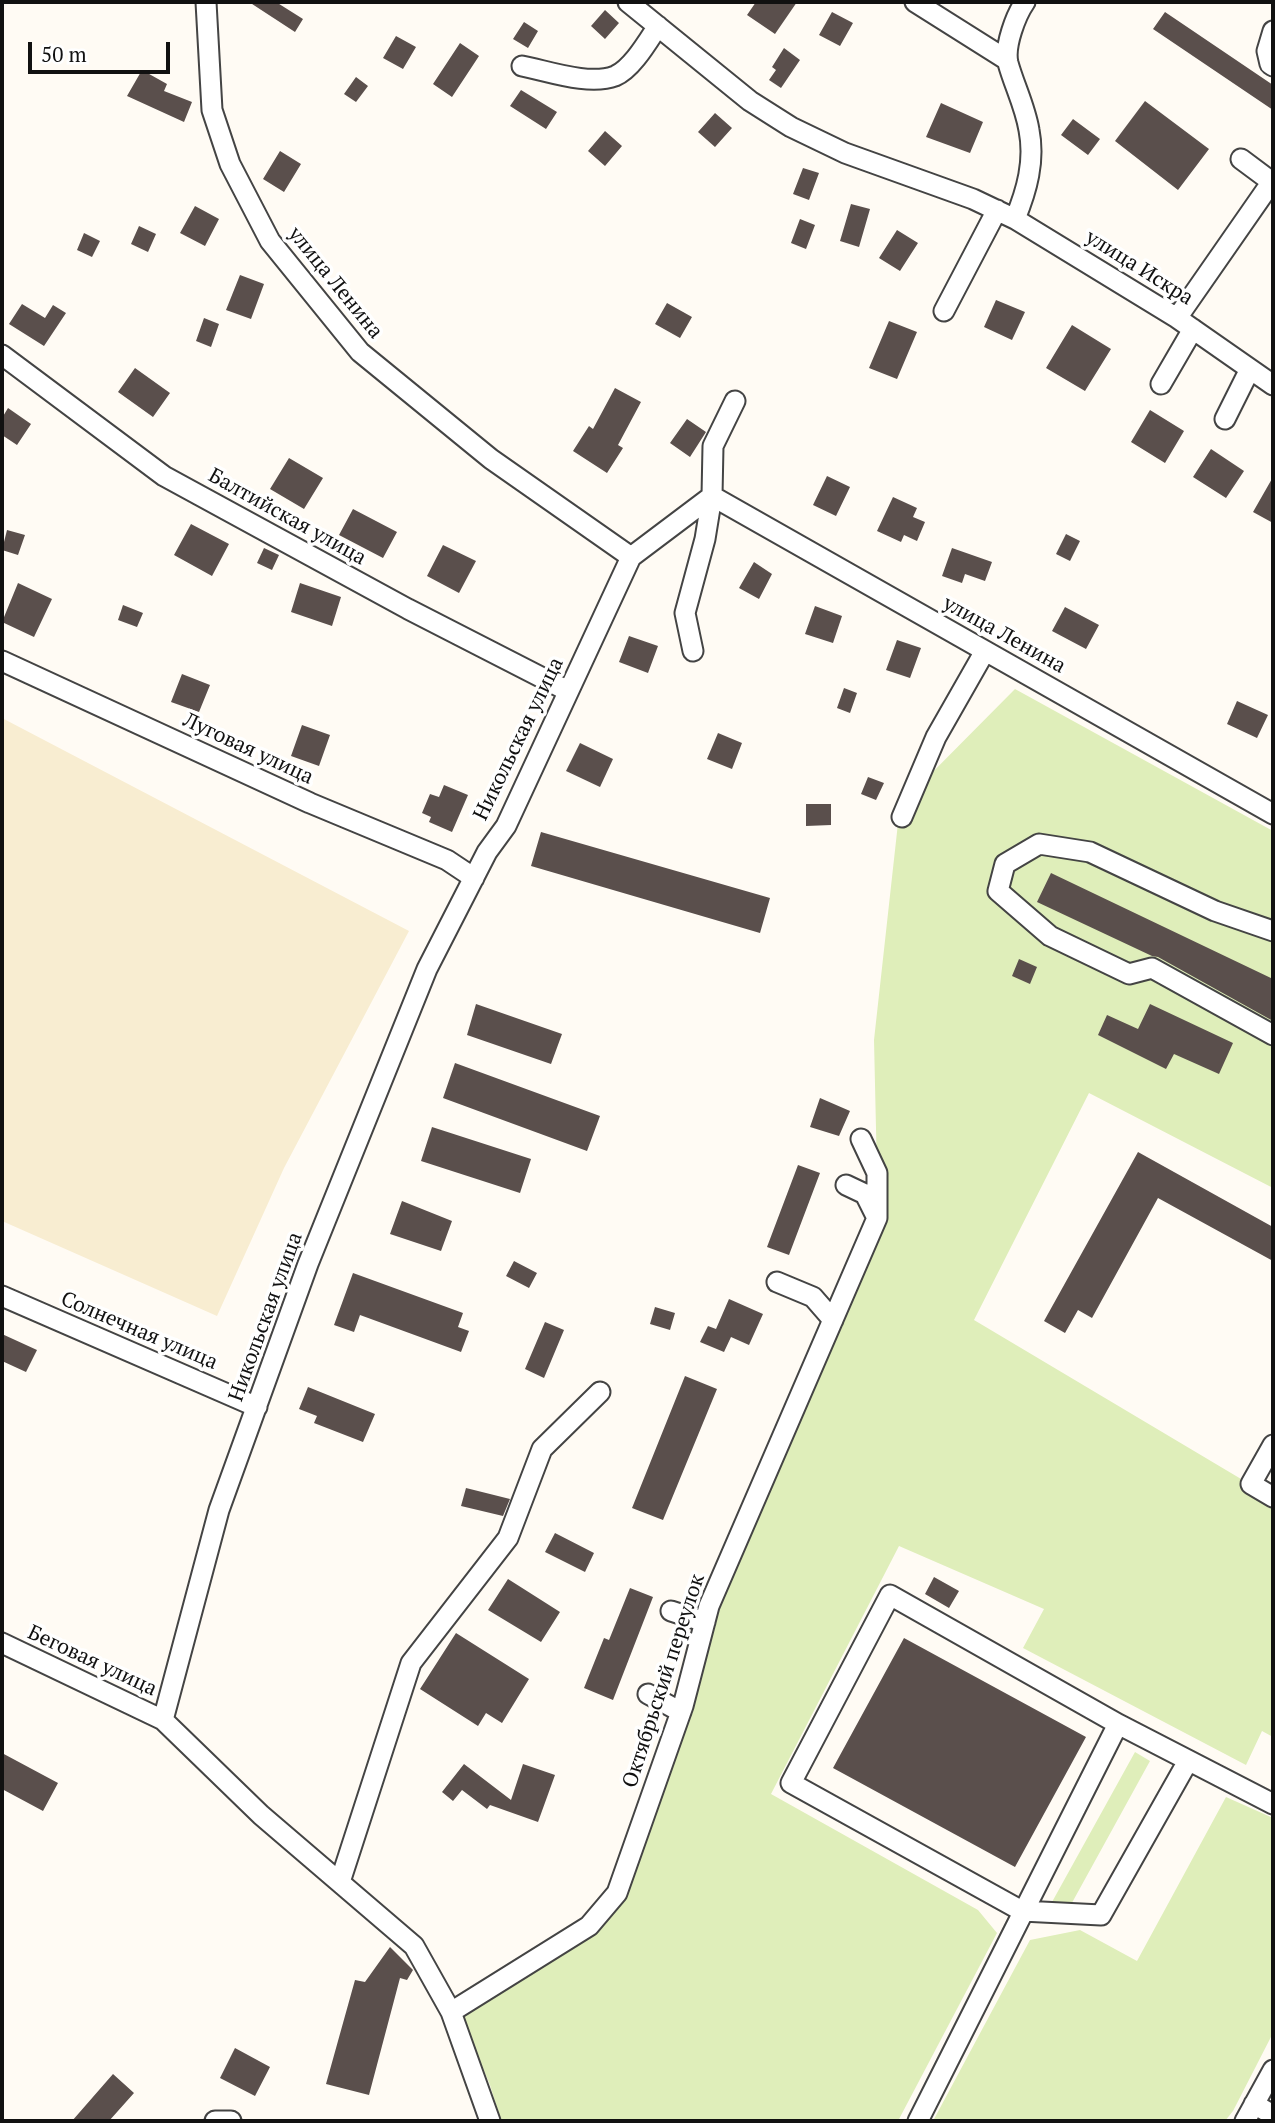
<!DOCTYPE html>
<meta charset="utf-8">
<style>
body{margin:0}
#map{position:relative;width:1275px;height:2123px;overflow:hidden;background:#fffbf4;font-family:"PT Serif",serif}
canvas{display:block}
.frame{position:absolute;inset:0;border:4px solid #111;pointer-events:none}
.scale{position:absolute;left:28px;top:42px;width:142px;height:32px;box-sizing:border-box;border:4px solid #111;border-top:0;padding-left:9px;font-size:21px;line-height:24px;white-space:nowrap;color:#111;-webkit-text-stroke:5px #fff;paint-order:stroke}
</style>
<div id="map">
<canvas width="1275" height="2123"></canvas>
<div class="frame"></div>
<div class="scale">50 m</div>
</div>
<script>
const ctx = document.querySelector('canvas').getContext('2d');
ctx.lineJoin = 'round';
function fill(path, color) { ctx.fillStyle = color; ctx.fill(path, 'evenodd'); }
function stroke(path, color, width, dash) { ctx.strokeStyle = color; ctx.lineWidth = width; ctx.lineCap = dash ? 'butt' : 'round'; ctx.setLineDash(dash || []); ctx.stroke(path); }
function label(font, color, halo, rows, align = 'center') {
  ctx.font = font + ' "PT Serif",serif'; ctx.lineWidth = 7; ctx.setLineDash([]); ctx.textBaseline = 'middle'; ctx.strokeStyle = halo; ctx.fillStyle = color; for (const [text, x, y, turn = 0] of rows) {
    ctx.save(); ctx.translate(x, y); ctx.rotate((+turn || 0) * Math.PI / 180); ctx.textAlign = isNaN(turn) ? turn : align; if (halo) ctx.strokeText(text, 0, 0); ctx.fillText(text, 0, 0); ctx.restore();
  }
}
fill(new Path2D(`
 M2,718l407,213 -125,237 -67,148 -215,-95z`), '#f8edd1');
fill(new Path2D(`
 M1015,689l258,142v357l-184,-95 -115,227 299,178v239l-11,-6 -16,34 -223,-117 21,-39 -145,-63 -128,248 207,116 19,23 -99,188h-397l-11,-36 -29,-69 -2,-9 132,-70 28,-38 108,-315 113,-269 37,-142 -3,-133 26,-235z
 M1135,1752l15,9 -82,149 -16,-8z
 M1226,1797l47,21v215l-40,78 -8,10h-292l97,-181 50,-10 57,31z`), '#dfeeba');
fill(new Path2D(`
 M249,2h27l27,17 -8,13z
 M756,2h41l-22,32 -28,-19z
 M605,10l14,13 -14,16 -14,-13z
 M832,12l21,11 -13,23 -21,-11z
 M1165,12l108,73v25l-120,-81z
 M524,22l14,9 -10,17 -15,-9z
 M396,36l20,11 -13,22 -20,-11z
 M460,43l19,13 -27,41 -19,-13z
 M784,48l16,12 -19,28 -12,-8 7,-10 -4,-3z
 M142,70l25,14 -3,7 28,11 -8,20 -57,-26z
 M356,77l12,9 -12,16 -12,-8z
 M521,90l36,22 -11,17 -36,-23z
 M1145,101l64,48 -31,41 -63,-49z
 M941,103l42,19 -13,31 -44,-16z
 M715,113l17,15 -17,19 -17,-15z
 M1073,119l27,20 -12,16 -27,-20z
 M605,131l17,15 -17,20 -17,-15z
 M280,151l21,13 -17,28 -21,-13z
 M803,168l16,5 -10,27 -16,-6z
 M851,204l19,5 -11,38 -19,-6z
 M195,206l24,13 -14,27 -25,-13z
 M800,219l15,6 -9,24 -15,-6z
 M139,226l17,8 -8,18 -17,-8z
 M897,230l21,13 -18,28 -21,-13z
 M84,233l16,8 -8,16 -15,-7z
 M240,275l24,9 -13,35 -25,-9z
 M996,300l29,12 -13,28 -28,-13z
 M667,303l25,14 -12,21 -25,-14z
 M22,304l23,14 8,-13 13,8 -22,33 -35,-22z
 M204,318l15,6 -8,23 -15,-6z
 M889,321l28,11 -20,47 -28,-11z
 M1072,325l39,24 -26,42 -39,-23z
 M135,368l35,25 -17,24 -35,-25z
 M615,388l26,14 -23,43 5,3 -16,25 -34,-22 16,-25 4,3z
 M8,408l23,16 -14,21 -15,-10v-17z
 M1150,410l34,21 -19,32 -34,-21z
 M687,419l19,13 -16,25 -20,-14z
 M1211,449l33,22 -18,27 -33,-21z
 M289,458l34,20 -19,31 -34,-20z
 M827,476l23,11 -14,29 -23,-11z
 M1273,477v46l-20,-11z
 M893,497l24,11 -4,9 12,5 -8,19 -13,-6 -3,7 -24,-11z
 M353,509l44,23 -14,26 -44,-23z
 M191,524l38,20 -17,32 -38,-21z
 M7,530l18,5 -7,20 -16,-5z
 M1066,534l14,7 -10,20 -14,-7z
 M443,545l33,16 -17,32 -32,-17z
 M264,548l15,7 -7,15 -15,-7z
 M952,548l40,14 -7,19 -20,-7 -3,9 -20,-7z
 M754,562l18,12 -13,25 -20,-11z
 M18,583l34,16 -18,38 -32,-15z
 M300,583l41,14 -9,29 -41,-14z
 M123,605l20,8 -6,14 -19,-7z
 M815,606l27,10 -9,27 -28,-9z
 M1065,607l34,18 -13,24 -34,-18z
 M629,636l29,10 -10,27 -29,-11z
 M897,640l24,8 -11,30 -24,-8z
 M182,674l28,11 -11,27 -28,-10z
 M844,688l13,5 -7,20 -13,-5z
 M1237,701l31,14 -11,23 -30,-14z
 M302,725l28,10 -11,31 -28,-10z
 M718,733l24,10 -10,26 -25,-10z
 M580,743l33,16 -13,28 -34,-16z
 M868,777l16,6 -8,17 -15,-6z
 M444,785l24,10 -16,37 -23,-10 2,-5 -9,-4 8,-19 9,3z
 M806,804h25v21l-25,1z
 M541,832l229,66 -10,35 -229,-67z
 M1051,873l222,106v42l-115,-64 -6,-1 -115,-54z
 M1019,959l18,8 -7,17 -18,-8z
 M476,1004l86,30 -11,30 -84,-29z
 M1150,1004l83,39 -14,31 -45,-20 -8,15 -68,-34 9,-20 31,14z
 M455,1063l145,53 -13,35 -144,-53z
 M820,1098l30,13 -11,25 -29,-9z
 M432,1127l99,32 -11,34 -99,-32z
 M1138,1152l135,75v34l-115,-63 -66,120 -14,-8 -13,23 -21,-12z
 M798,1165l22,8 -31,82 -22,-8z
 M402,1201l50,20 -11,30 -51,-17z
 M514,1261l23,12 -8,15 -23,-12z
 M353,1273l110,40 -5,14 11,4 -8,21 -101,-37 -6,17 -20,-7z
 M729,1299l34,15 -14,31 -18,-8 -7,15 -24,-10 8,-16 8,3z
 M655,1307l20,6 -5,17 -20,-6z
 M545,1322l19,8 -20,48 -19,-9z
 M2,1334l35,16 -11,22 -24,-11z
 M685,1376l32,13 -54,131 -31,-12z
 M308,1387l67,27 -12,28 -49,-19 3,-7 -18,-7z
 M466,1488l44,11 -7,17 -42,-10z
 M555,1533l39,20 -9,19 -40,-20z
 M934,1577l25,14 -10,17 -24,-14z
 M508,1579l52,33 -19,30 -53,-32z
 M630,1588l23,9 -40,103 -29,-12 20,-50 5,2z
 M456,1633l73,46 -27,44 -16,-10 -8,13 -58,-37z
 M904,1638l182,99 -71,130 -182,-99z
 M2,1753l56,30 -15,28 -41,-22z
 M464,1764l47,36 12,-36 32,11 -17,47 -48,-17 -3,4 -25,-19 -9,11 -11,-9z
 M390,1947l23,23 -6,10 -7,-2 -31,117 -43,-11 29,-104 10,2z
 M235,2048l35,19 -15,29 -35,-18z
 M113,2074l21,19 -25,28h-37z`), '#5a4f4c');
const minor = new Path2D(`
 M206,2l6,108 18,54 40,77 90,111 131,107 140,98
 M628,2l122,99 41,26 54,26 128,46 42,20 162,99 96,67
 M915,2l92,58
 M1273,31l-6,20 3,13 3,2
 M522,66c26,5 67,20 93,10 17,-7 33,-35 43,-50
 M1241,159l31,23
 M1015,219c12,-29 20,-58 14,-89 -4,-24 -15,-45 -21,-67 -4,-17 8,-48 17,-61
 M944,311l53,-101
 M1177,318l96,-138
 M2,355l162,121 244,133 160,82
 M1161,384l32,-55
 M1225,419l25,-50
 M712,496l561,318
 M693,651l-8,-38 20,-74 7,-43 1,-50 22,-45
 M2,661l308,142 137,57 27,18
 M902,817l34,-80 49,-86
 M1273,931l-58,-20 -125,-59 -51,-8 -34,20 -7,27 52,45 79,38 23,-6 121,67
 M846,1185l19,9 10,20
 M777,1282l36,15 20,23
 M2,1296l255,111
 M1273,1445l-22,39 22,13
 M671,1611l34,11
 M2,1643l161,77
 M648,1694l33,18
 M1118,1724l-228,-129 -99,188 231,128 79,4 87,-154
 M340,1882l71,-219 97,-125 34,-89 58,-57
 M451,2012l138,-86 28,-33 66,-187 26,-100 168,-388v-45l-16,-34
 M1254,2104l19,11
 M215,2121h16
 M490,2121l-39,-109 -37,-66 -153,-131 -98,-95 56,-210 89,-246 119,-295 60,-117 19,-26 125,-269 81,-61
 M918,2121l200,-397 155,80
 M1245,2121l28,-51`);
stroke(minor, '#444', 23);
stroke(minor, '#fff', 19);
label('21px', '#111', '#fff', [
 ["улица Искра",1139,268,32],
 ["улица Ленина",335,283,51],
 ["Балтийская улица",287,517,29],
 ["улица Ленина",1004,635,29],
 ["Никольская улица",519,739,-64],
 ["Луговая улица",248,749,25],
 ["Никольская улица",266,1317,-70],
 ["Солнечная улица",139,1331,23],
 ["Беговая улица",92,1661,25],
 ["Октябрьский переулок",664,1681,-72]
]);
</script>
